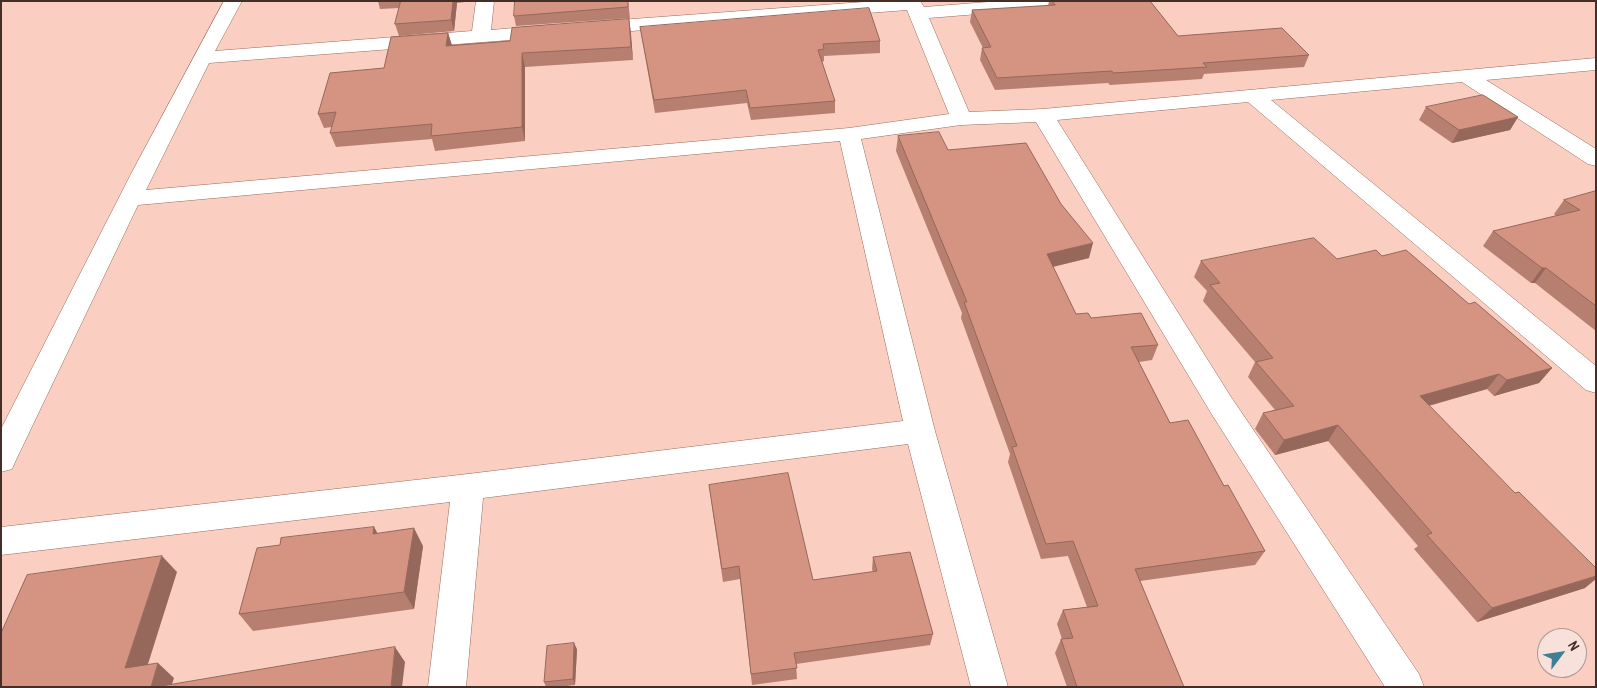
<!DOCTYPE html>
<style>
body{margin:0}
#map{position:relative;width:1597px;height:688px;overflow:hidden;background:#facec1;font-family:"Archivo Narrow",sans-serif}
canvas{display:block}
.frame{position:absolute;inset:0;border:2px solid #442e28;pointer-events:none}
.north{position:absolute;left:1537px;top:628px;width:50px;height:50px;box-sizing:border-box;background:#f7e1da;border:1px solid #af9993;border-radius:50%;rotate:59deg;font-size:14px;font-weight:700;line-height:20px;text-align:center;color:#442e28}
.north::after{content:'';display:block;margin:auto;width:18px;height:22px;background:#3e8091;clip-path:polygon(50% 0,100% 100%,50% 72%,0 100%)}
</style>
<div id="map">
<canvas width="1597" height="688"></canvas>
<div class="frame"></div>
<div class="north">N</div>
</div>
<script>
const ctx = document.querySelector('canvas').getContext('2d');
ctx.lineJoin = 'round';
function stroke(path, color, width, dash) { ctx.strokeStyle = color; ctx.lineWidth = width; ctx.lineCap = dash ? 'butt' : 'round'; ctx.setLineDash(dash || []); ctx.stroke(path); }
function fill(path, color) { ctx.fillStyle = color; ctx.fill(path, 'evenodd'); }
const minor = new Path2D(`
 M224,1h18l-27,50 257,-20 4,-30h18l-3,29 58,-5 7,2 2,4 -2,4 -7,2 -340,26 -63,127 703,-62 100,-14 -42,-104 -315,24 -7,-2 -2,-4 2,-4 7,-2 285,-21h43l4,6 77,-6h84l-3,4 -6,1 -147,12 40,94 74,-3 553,-51v12l-110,10 110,69v17l-8,-2 -126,-82 -191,18 325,266v27l-10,-3 -338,-288 -191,18 174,277 188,277 5,13h-39l-174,-274 -175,-291 -75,3 -100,14 74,292 73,256h-37l-63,-243 -425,54 -17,189h-38l22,-185 -449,53v-28l467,-53 435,-53 -63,-280 -702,64 -122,255 -4,9 -11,3v-43l131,-257z`);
stroke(minor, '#9b6a5c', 1);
fill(minor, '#fff');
fill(new Path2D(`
 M378,1h96l-17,2 -3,28 -55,5 -4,-12 4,-16 -19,1z
 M628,1l2,17 -114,8 -2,-10z
 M1049,1h101l28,35 131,19 -5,12 -100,7 -2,5 -92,6 -2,-2 -113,7 -15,-30 2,-12h1l-13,-26 2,-12 76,-4z
 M629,19l4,41 -108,7v74l-90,10 -3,-12 -96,8 -6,-14 2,-6 -8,1 -6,-14 66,-46 64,-35 4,12 58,-4z
 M640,27l240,14v12l-56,3v5l-2,1 13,39v12l-84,7 -4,-17 -92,10z
 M1426,107l92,10 -8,13 -58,13 -33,-23z
 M898,136l50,14 141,108 -36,9 23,47 15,4 67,27 -6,15 -13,2 31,61 54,63 41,65 -10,14 -115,16 44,106h-117l-12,-34 6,-14h1l-5,-15 6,-14 24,-3 -19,-51 -27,3 -33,-97 2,-8 -49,-136 1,-5 -66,-162z
 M1596,191v140l-61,-48h-4l-48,-37 10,-15 63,-15 -2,-2 10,-14z
 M1382,256l87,48 83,64 -13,15 -45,13 -7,-7 -58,17 156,182 -108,34 -63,-73 4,-3 -90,-105 -53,14 -20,-26 8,-16 12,-3 -27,-33 7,-15 -52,-61 4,-10 -13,-14 7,-16 136,-2z
 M709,485l104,95 60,-8 -1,-3 1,-12 60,77 -3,11 -134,19 1,15 -45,6 -12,-106 -17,3z
 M374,527l3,6 46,13 -9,63 -161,22 -14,-17 41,-69z
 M577,649l-2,36 -16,2h-13l-2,-5z`), '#b77f70');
fill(new Path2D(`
 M453,1h3l1,2 -3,28 -3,-11z
 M629,19l2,14 2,27 -2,-13z
 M448,33l4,13h-6z
 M522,53l3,14v74l-3,-14z
 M1518,117l-8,13 -58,13 7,-13z
 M1093,243l-4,15 -46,11 4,-15z
 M1542,268h4l-11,15h-4z
 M1552,368l-13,15 -45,13 13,-16z
 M1499,374l-12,15 -78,22 11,-15z
 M1338,425l-10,16 -53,14 9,-15z
 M374,527l10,18 -11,-11z
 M414,528l9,18 -9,63 -10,-17z
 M162,556l15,16 -35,111 -17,-15z
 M1596,576v3l-11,9 -108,34 15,-14z
 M574,643l3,6 -2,36 -2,-6z
 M395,647l10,15 -3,25h-11z
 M158,663l16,15 -3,9h-20z`), '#95685b');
const building = new Path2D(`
 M401,1h52l-2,19 -56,4z
 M515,1h113v6l-114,9z
 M1052,1h98l28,35 104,-8 27,27 -106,8 4,4 -94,6 -1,-2 -115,7 -15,-30 9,-1 -19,-37 83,-5z
 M869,8l11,33 -57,3 1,5 -6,1 17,51 -85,7 -4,-18 -92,10 -14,-73z
 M629,19l2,28 -109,6v74l-91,9 1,-12 -102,9 6,-21 -18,2 12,-41 54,-5 7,-31 57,-4 -2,13 64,-5 2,-13z
 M1483,95l35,22 -59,13 -33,-23z
 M939,132l9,18 78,-7 35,61 32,39 -46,11 29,60 12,-1 3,5 50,-5 17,32 -27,2 39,76 18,-3 36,66 4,-1 37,66 -130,18 49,118h-107l-16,-48 12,-1 -10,-28 35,-4 -25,-65 -27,3 -34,-97 5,-1 -53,-144h3l-69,-166z
 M1596,191v115l-50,-38h-4l-49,-37 87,-21 -16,-10z
 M1314,238l23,21 39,-9 6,6 24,-6 63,54 6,-2 77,66 -45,12 -8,-6 -79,22 95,97 4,-1 77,76v8l-104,32 -65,-73 5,-2 -94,-108 -54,15 -21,-27 31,-7 -38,-44 17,-4 -63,-73 10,-2 -19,-22z
 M788,473l25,107 64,-9 -4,-14 37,-5 23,82 -139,19 3,15 -46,6 -12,-108 -17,3 -13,-84z
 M374,527l-1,7 41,-6 -10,64 -165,22 18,-66 23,-3 1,-7z
 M162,556l-37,112 33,-5 -7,24h-150v-54l26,-58z
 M574,643l-1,36 -29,3 3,-36z
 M395,647l-4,40h-235z`);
fill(building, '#d59482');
stroke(building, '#95685b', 1);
</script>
